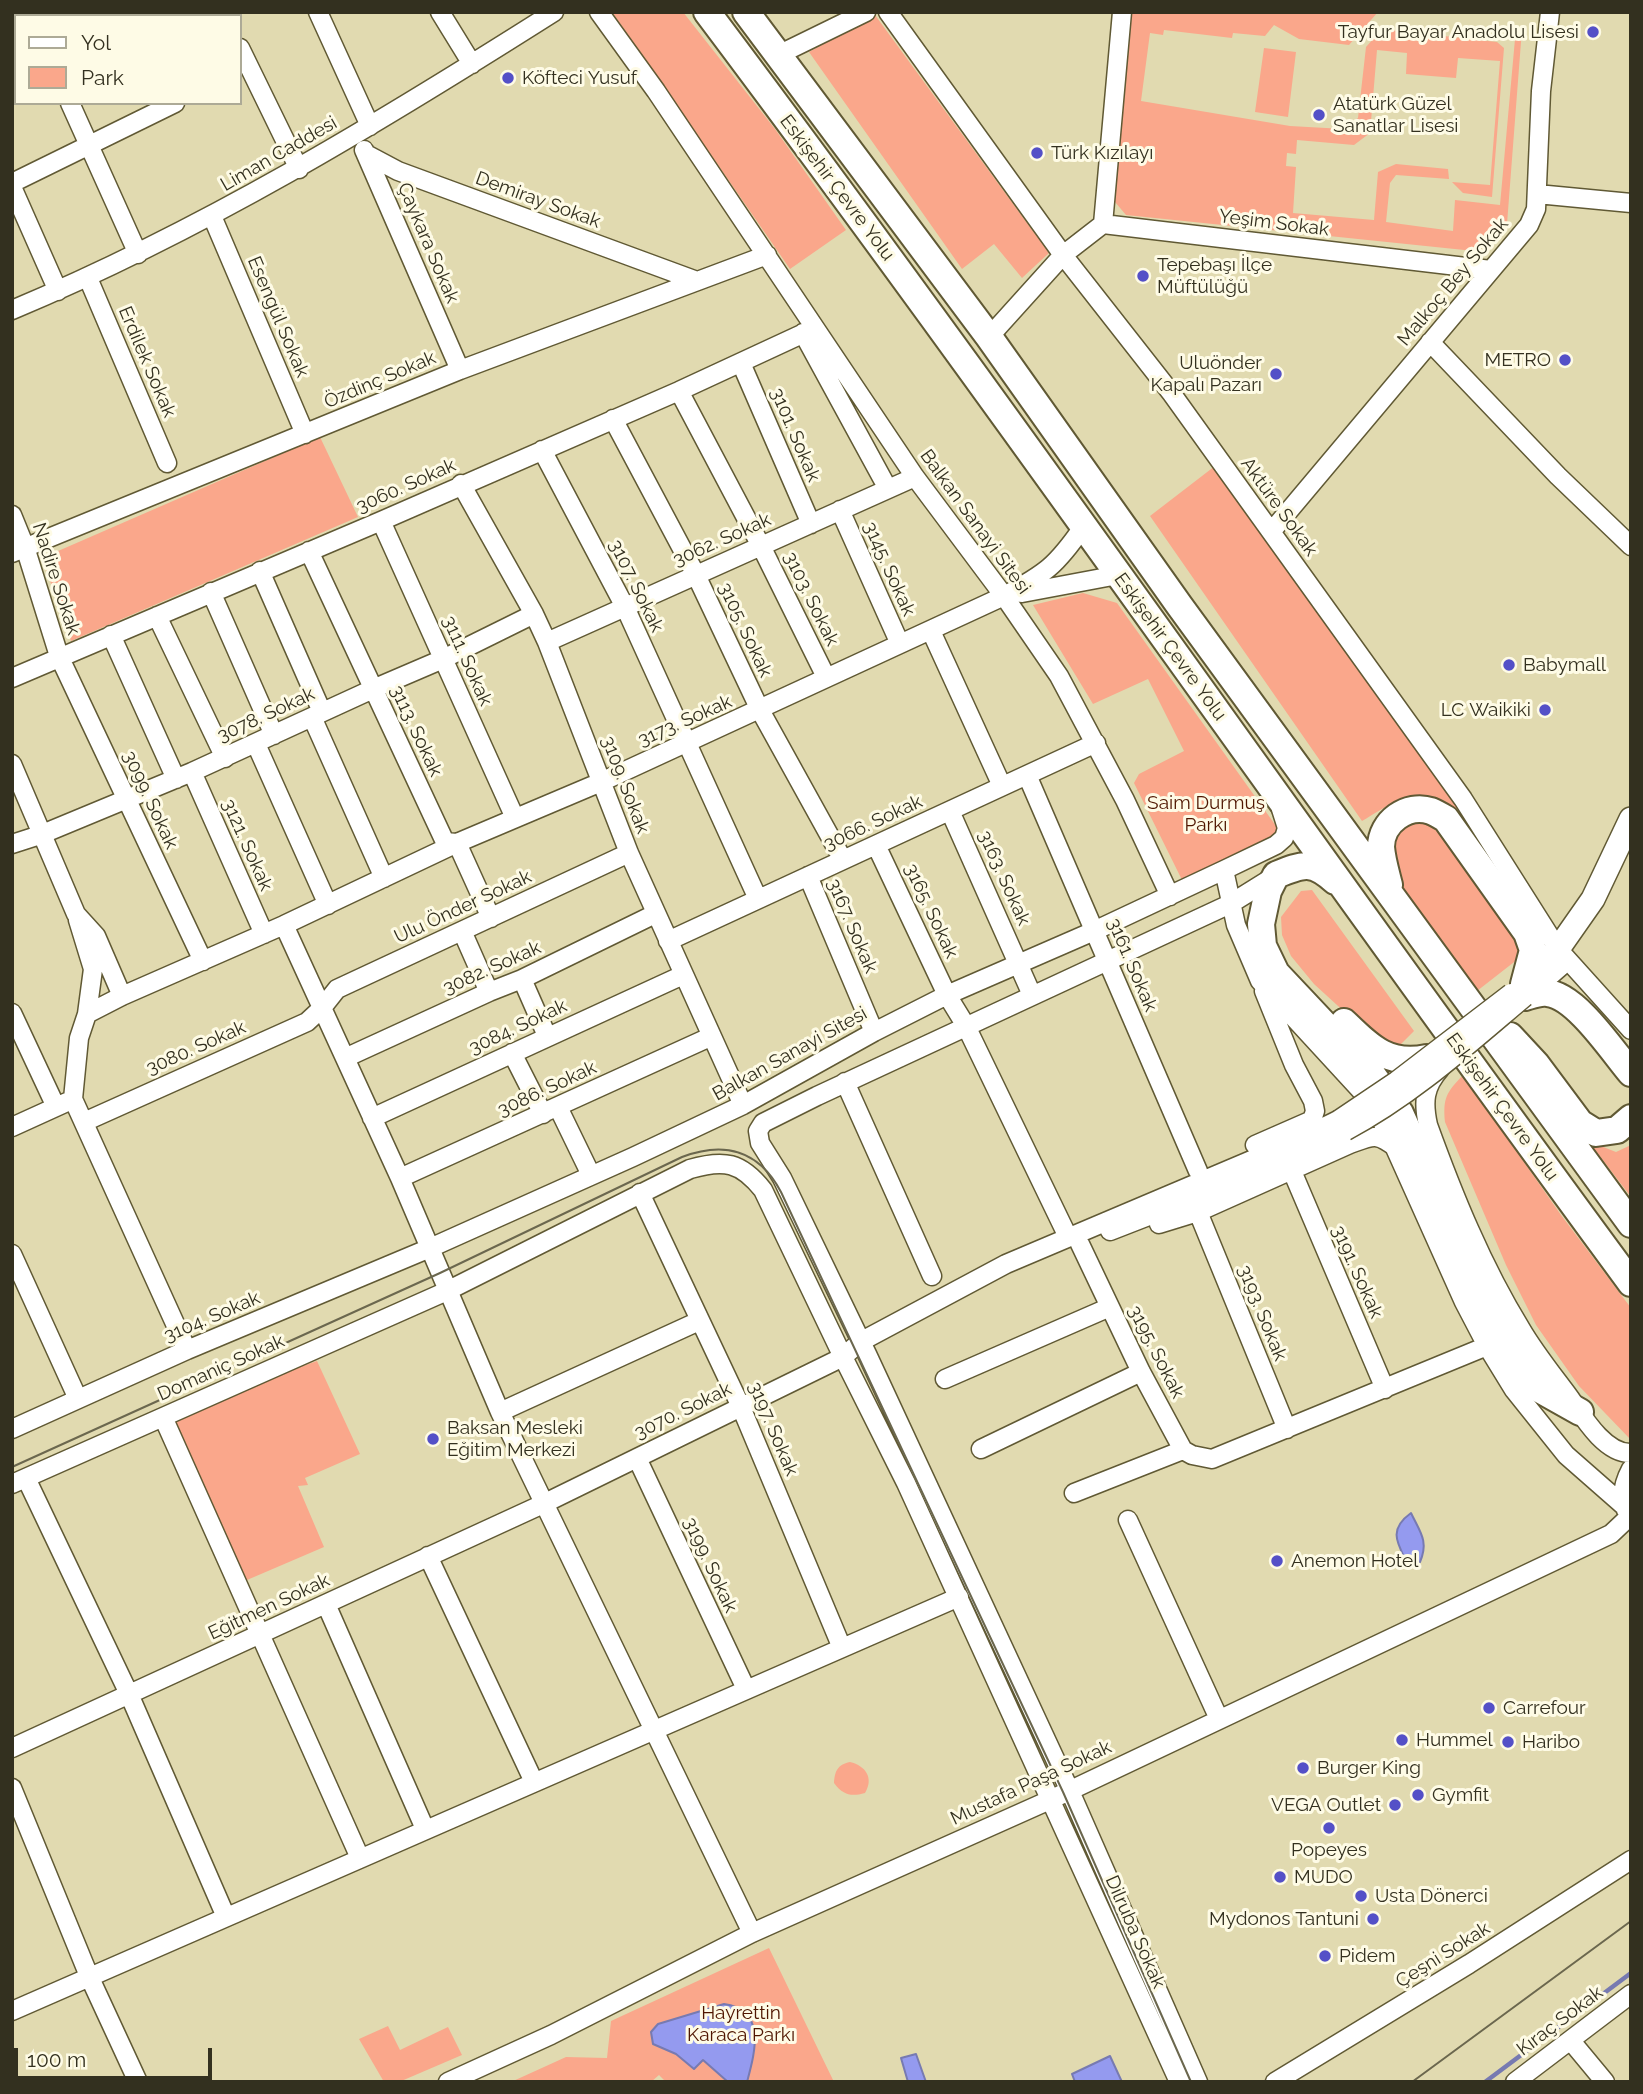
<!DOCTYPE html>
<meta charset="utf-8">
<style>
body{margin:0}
#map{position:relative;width:1643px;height:2094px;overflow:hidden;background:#e1dab0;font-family:Raleway,sans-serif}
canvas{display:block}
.frame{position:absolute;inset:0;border:14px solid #33301f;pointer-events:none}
.legend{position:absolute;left:14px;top:14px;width:228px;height:91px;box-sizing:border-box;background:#fefbe6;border:2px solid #adaa96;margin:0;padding:9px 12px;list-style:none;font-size:21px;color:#33301f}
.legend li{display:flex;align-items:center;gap:14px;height:35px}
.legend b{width:35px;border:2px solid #adaa96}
.scale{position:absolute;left:14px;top:2048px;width:198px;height:32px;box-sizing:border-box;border:4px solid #33301f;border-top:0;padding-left:9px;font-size:21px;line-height:24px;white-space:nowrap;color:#33301f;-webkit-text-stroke:5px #fefbe6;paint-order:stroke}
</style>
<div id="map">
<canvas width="1643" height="2094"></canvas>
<div class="frame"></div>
<ul class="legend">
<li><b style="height:9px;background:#fff"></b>Yol</li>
<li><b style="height:19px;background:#faa78b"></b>Park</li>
</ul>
<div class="scale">100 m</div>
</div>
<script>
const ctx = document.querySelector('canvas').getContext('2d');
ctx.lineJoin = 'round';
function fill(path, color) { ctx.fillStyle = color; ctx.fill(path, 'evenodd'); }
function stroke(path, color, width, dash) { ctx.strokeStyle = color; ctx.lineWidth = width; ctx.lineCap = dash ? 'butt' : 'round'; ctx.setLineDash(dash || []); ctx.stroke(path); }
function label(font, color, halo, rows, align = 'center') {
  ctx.font = font + ' Raleway,sans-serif'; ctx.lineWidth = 6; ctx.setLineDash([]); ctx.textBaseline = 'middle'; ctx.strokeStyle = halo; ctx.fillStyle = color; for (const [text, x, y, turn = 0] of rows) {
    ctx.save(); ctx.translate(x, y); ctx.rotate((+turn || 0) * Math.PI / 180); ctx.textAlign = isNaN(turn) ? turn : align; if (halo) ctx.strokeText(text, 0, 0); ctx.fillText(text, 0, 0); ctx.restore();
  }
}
fill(new Path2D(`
 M612,12h71l92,117 71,101 -56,39z
 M1131,12h247l-29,33 -50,-6 -25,-14 -9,11 -32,-3 -1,5 -68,-8 -1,5 -13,-2 -9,68 149,25 54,3 14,-11 8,-71 16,-18 115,13 7,6 -12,149 -29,-4 -11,-11 38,3 10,-124 -42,-3 -2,20 -50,-4 1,-21 -30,-3 -7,83 -16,12 -57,-5 -1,14 -9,-1 -1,13 10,1 -3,46 81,7 4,-48 18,-8 52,5 1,10 -53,-4 -6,8 -4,39 67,9 2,-31 45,5 16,-177 6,1 -15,195 -20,21 -13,6 -348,-36 -11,-13z
 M875,15l174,238 -27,25 -28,-34 -32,25 -153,-217z
 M1264,48l32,4 -8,65 -33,-5z
 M320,437l38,80 -287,124 -29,-83z
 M1215,466l245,345c-43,-27 -58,-14 -98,10l-212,-305z
 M1083,593l34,10 164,230 -97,51 -50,-101 5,-9 45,-23 -36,-72 -55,25 -60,-99z
 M1431,815l94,128 -7,16 -41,32 -88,-118 -2,-41z
 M1312,890l102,141 -14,14 -27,-7 -59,-54 -23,-28 -9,-21 -1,-18 20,-26z
 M1463,1075l98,140 70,93v132l-52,-54 -43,-61 -30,-60 -61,-143c-2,-24 1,-29 18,-47z
 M1588,1141l28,11 15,-7v52z
 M317,1361l43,93 -55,24 3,7 -10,1 26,61 -84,36 -73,-159 91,-42z
 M850,1762c16,4 24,16 15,31 -14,4 -22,2 -31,-10 1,-12 3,-18 16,-21z
 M769,1948l65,134h-168l-7,-7 -8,7h-140l55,-25 41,1 4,-37z
 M388,2026l12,24 48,-23 14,28 -63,27h-15l-25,-43z`), '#faa78b');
const water = new Path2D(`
 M1411,1513c9,19 18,28 9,49l-11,5c-10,-22 -23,-36 2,-54z
 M724,2004c43,6 31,48 23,78h-19l-25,-22 -9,9 -18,-15 -23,-10 -2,-12 7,-8z
 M916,2054l10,28h-18l-7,-24z
 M1110,2056l12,26h-47l-3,-8z`);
fill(water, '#949aef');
stroke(water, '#777ab1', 2);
stroke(new Path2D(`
 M1485,2082l146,-109`), '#777ab1', 4.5);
const minor = new Path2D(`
 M223,12l2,4
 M318,12l52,114
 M440,12l32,52
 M599,12l57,79 259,386 89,119 55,80 66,124 45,96
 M888,12l175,243 109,139 291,405 95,150 73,81
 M12,15l9,-3
 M195,16l7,-4
 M240,48l59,121
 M778,55l88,-43
 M12,87l4,-1
 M70,103l68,151
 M364,150l96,220
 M366,154l32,17 299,110
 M12,183l163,-80
 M12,187l46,104
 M1537,194l94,9
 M212,216l93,218
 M1103,224l19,-212
 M88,278l79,185
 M12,310c191,-80 367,-187 542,-298
 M803,333l85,156
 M989,337l74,-82 40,-31 388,46
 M1430,342l128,134 73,70
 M741,363l70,161
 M679,391l82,155 65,131
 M613,419l83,156 64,135 83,150
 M542,450l83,157 133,292
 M461,484l73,130 13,28 82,211 114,252
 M840,510l60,134
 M12,515l13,32 34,109 144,305
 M381,521l134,297
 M1271,532l258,-307 7,-16 5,-118 9,-79
 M309,551l136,291 12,1 34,75
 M12,553l448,-183 307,-115
 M260,571l62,141
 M211,592l63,143
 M1022,593l96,-18
 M157,616l68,142
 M931,631l71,155
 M111,635l65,144
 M547,642l368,-165
 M12,678l369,-157 298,-130 136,-63
 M312,717l72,161
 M256,744l72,161
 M12,764l64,150 20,22 26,60
 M192,772l72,162
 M1027,775l171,396
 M950,811l82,184
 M12,844l28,-9 152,-63 181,-83 70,-30 91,-45
 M876,845l71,150 19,31 102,211
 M1224,870l12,55 24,56 103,112 23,35 78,174 23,44 27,44 52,65 57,50
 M808,876l66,156
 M78,920l15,49 -6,45
 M284,925l116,253 100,234 252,521
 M462,931l27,61
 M668,941l428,-198
 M522,979l25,57
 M1528,995l39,-34
 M12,1013l44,94
 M512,1053l31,61
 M345,1058l144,-66 33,-13 133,-65
 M1440,1069c-16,18 -17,33 -12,56 25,69 54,141 93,204 14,24 32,46 49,69 13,19 35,56 61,55
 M845,1082l87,194
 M558,1107l33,68
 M372,1118l311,-143
 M84,1122l223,-100 15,-14 15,-19 292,-136
 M12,1127l55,-25
 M1255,1145l57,-25 3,-9 -2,-10 -19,-36 -30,-74
 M1292,1171l93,218
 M400,1178l310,-141
 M640,1193l101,214 101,241
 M1198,1212l89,217
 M1159,1224l39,-12 152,-68c22,-8 26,-12 45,3
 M1110,1231l131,-51 105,-49
 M1080,1244l61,128 42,78 9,5 20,4 275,-113
 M12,1254l66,145
 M187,1350l-114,-251 6,-61 8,-24 35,-18 162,-71 173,-82 144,-61 403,-186c42,-23 52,-30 79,-69
 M945,1379l165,-72
 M500,1412l199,-91
 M163,1417l197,441
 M12,1429l175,-79 243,-102 203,-91 110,-52 131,-73 73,-37 147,-64 130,-61 52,-25 8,-7 3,-10 -6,-19
 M981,1449l160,-77
 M637,1458l109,231
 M26,1478l103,216 97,223
 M12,1484l435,-193 243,-122c34,-10 51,-7 73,21l80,167 63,126 273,599
 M1074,1493l109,-43
 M1626,1510c-6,-14 -2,-28 5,-41
 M1128,1520l91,199
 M428,1556l106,226
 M326,1604l99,225
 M12,1748l531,-244 300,-147 17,-15 146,-78 281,-119 51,-25
 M12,1788l77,188 49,106
 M12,2011l947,-414
 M1571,2041l34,41
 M448,2082l103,-47 201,-102 300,-134 559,-265 18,-17
 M1198,2082l-129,-293 -202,-435 -85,-176 -22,-35 -2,-12 5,-8 54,-27 413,-192 45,-28
 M1275,2082l194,-118 162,-104
 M1515,2082l116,-88`);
const major = new Path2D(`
 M1524,984l34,-35 35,-50 38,-80`);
const highway = new Path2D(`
 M707,12c315,419 613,850 924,1271
 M746,12l243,325 190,268 452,619
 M1335,881c-23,-21 -32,-17 -59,-6l-8,16 -7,33 2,22 13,27 98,104 26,36 83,183 28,53 28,40 41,23
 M1389,885c-3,-12 -7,-25 -8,-38 0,-25 26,-44 50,-36 5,2 10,5 15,8l81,114 6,17 -9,34
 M1525,997c7,-2 15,-5 22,-4 29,2 66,59 84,80
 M1344,1022c27,26 44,44 83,36
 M1510,1036l26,28 44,59 16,10 21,-3 14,-12`);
stroke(minor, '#605934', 21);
stroke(major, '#605934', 26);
stroke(highway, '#605934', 30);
stroke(minor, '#fff', 18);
stroke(major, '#fff', 23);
stroke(highway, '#fff', 26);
stroke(new Path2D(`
 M12,1467l428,-194 242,-116c42,-16 77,-7 99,35l282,600 128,290
 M1412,2082l219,-161`), '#6b674e', 2);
const minorBridge = new Path2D(`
 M1338,1120l58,-39 115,-88
 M1346,1131c66,-35 122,-86 179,-134`);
stroke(minorBridge, '#605934', 21, []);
stroke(minorBridge, '#fff', 18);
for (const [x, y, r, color] of [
 [1593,32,7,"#5450c7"],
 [508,78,7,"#5450c7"],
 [1319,115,7,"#5450c7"],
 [1037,153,7,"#5450c7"],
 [1143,276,7,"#5450c7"],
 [1565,360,7,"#5450c7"],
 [1276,374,7,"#5450c7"],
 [1509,665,7,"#5450c7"],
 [1545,710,7,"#5450c7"],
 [433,1439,7,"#5450c7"],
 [1277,1561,7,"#5450c7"],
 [1489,1708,7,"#5450c7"],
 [1402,1740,7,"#5450c7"],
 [1508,1742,7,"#5450c7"],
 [1303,1768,7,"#5450c7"],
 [1418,1795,7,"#5450c7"],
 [1395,1805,7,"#5450c7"],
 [1329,1828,7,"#5450c7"],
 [1280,1877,7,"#5450c7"],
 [1361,1896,7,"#5450c7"],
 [1373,1919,7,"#5450c7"],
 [1325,1956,7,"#5450c7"]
]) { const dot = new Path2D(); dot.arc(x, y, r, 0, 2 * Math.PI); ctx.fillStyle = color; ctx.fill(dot); stroke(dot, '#fefbe6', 2.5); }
label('19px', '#33301f', '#fefbe6', [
 ["Tayfur Bayar Anadolu Lisesi",1579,32,"right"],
 ["Köfteci Yusuf",522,78],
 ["Atatürk Güzel",1333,104],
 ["Sanatlar Lisesi",1333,126],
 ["Türk Kızılayı",1051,153],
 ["Tepebaşı İlçe",1157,265],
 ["Müftülüğü",1157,287],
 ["METRO",1551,360,"right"],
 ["Uluönder",1262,363,"right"],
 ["Kapalı Pazarı",1262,385,"right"],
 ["Babymall",1523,665],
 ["LC Waikiki",1531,710,"right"],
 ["Baksan Mesleki",447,1428],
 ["Eğitim Merkezi",447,1450],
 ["Anemon Hotel",1291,1561],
 ["Carrefour",1503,1708],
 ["Hummel",1416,1740],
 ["Haribo",1522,1742],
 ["Burger King",1317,1768],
 ["Gymfit",1432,1795],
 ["VEGA Outlet",1381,1805,"right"],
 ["Popeyes",1329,1850,"center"],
 ["MUDO",1294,1877],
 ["Usta Dönerci",1375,1896],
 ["Mydonos Tantuni",1359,1919,"right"],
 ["Pidem",1339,1956]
], 'left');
label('19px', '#33301f', '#fefbe6', [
 ["Liman Caddesi",279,154,-30],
 ["Eskişehir Çevre Yolu",837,188,53],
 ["Demiray Sokak",538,200,20],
 ["Yeşim Sokak",1274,223,7],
 ["Çaykara Sokak",428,243,67],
 ["Malkoç Bey Sokak",1453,282,-50],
 ["Esengül Sokak",278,317,67],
 ["Erdilek Sokak",147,362,67],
 ["Özdinç Sokak",380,380,-23],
 ["3101. Sokak",795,435,67],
 ["3060. Sokak",406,486,-24],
 ["Aktüre Sokak",1279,507,54],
 ["Balkan Sanayi Sitesi",975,522,54],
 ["3062. Sokak",722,540,-24],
 ["3145. Sokak",889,569,66],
 ["Nadire Sokak",56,579,72],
 ["3107. Sokak",636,586,64],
 ["3103. Sokak",811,599,64],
 ["3105. Sokak",745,630,65],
 ["Eskişehir Çevre Yolu",1170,647,54],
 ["3111. Sokak",467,661,66],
 ["3078. Sokak",266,715,-25],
 ["3173. Sokak",685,721,-24],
 ["3113. Sokak",416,731,65],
 ["3109. Sokak",625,785,69],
 ["3099. Sokak",150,800,65],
 ["3066. Sokak",873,823,-25],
 ["3121. Sokak",247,845,66],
 ["3163. Sokak",1004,878,66],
 ["Ulu Önder Sokak",463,907,-25],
 ["3165. Sokak",931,911,65],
 ["3167. Sokak",852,926,67],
 ["3161. Sokak",1132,965,67],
 ["3082. Sokak",492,968,-24],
 ["3084. Sokak",518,1027,-25],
 ["3080. Sokak",196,1048,-24],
 ["Balkan Sanayi Sitesi",790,1054,-29],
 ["3086. Sokak",547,1089,-25],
 ["Eskişehir Çevre Yolu",1502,1107,54],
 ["3191. Sokak",1357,1272,66],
 ["3193. Sokak",1262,1313,68],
 ["3104. Sokak",212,1317,-23],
 ["3195. Sokak",1156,1352,63],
 ["Domaniç Sokak",221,1368,-24],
 ["3070. Sokak",683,1411,-26],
 ["3197. Sokak",773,1429,67],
 ["3199. Sokak",710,1565,65],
 ["Eğitmen Sokak",269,1607,-25],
 ["Mustafa Paşa Sokak",1031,1783,-25],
 ["Dilruba Sokak",1135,1932,66],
 ["Çeşni Sokak",1443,1955,-32],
 ["Kıraç Sokak",1560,2021,-37]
]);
label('19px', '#4f1600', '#fefbe6', [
 ["Saim Durmuş",1206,803],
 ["Parkı",1206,825],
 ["Hayrettin",741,2013],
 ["Karaca Parkı",741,2035]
]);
</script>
